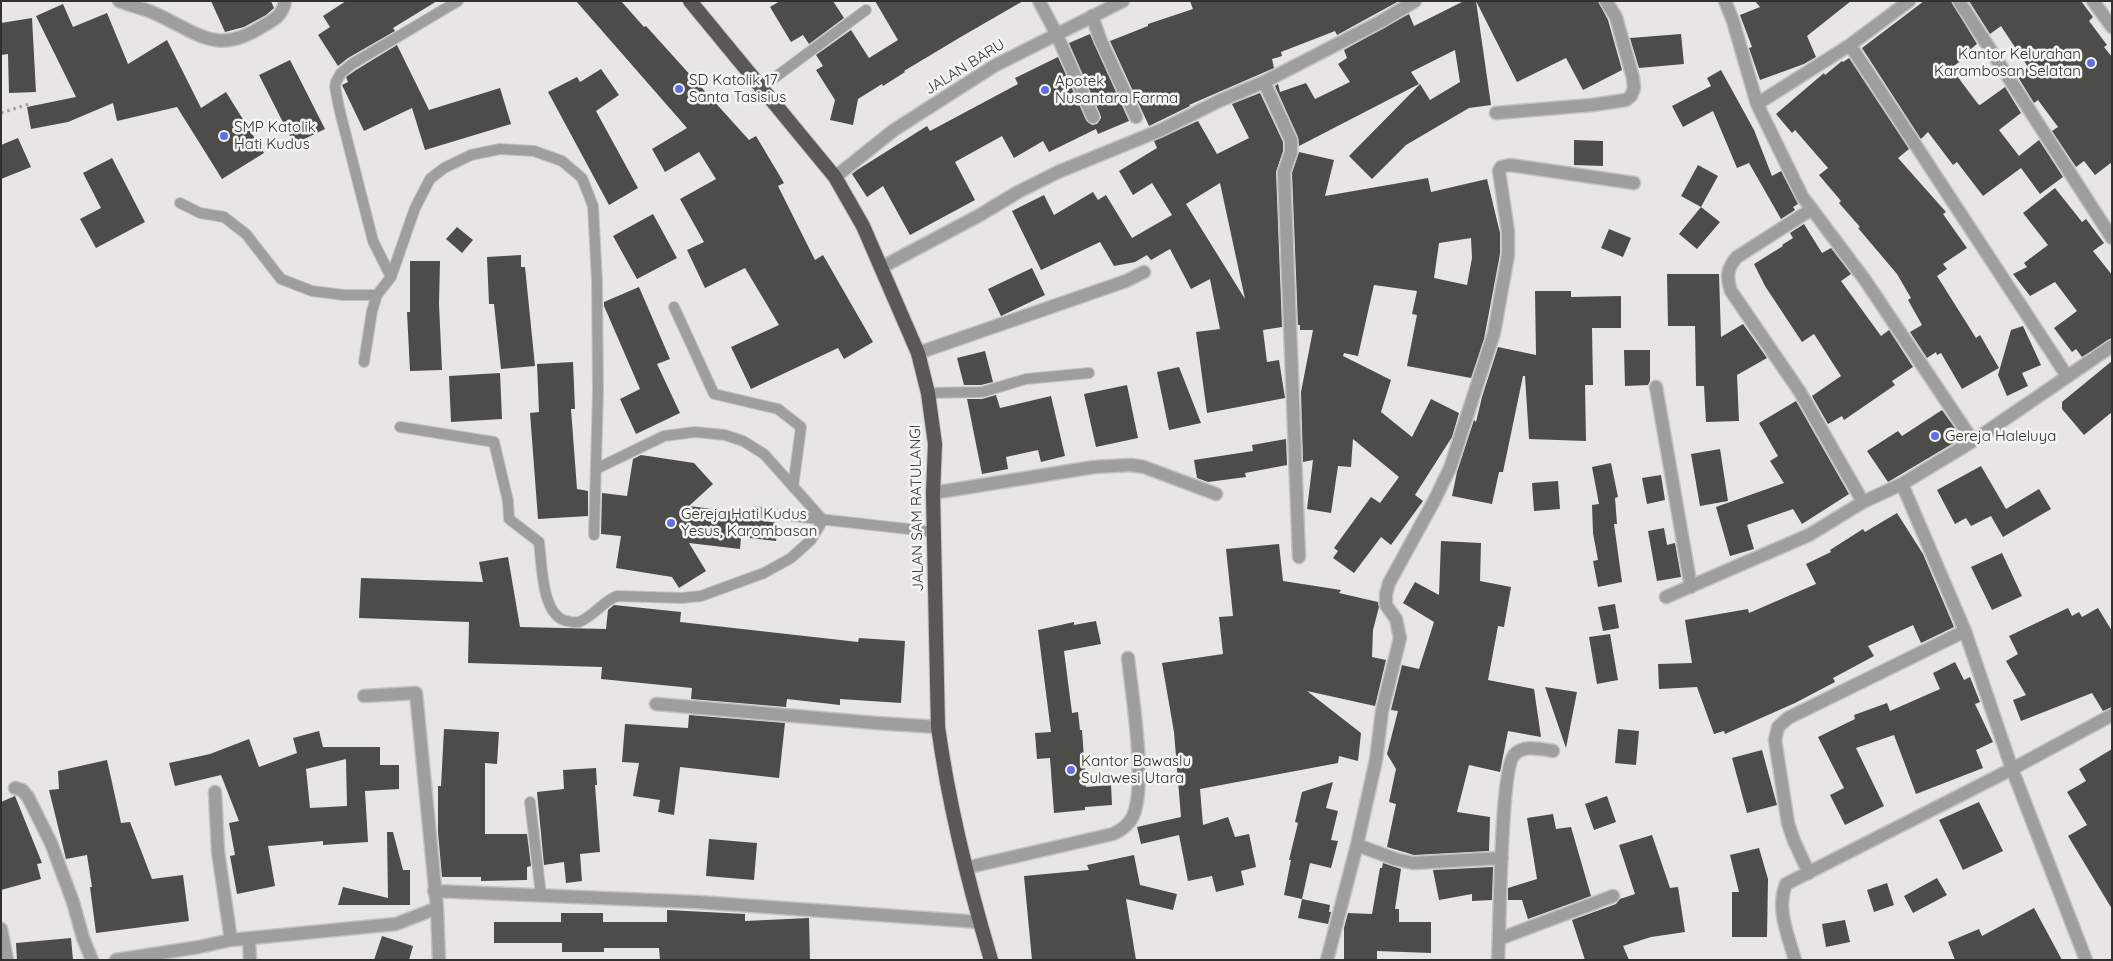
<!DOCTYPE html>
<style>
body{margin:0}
#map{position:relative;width:2113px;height:961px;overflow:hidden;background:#e7e6e2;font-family:Quicksand,sans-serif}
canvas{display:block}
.frame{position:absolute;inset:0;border:2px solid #31312f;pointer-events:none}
</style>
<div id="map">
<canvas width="2113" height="961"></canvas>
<div class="frame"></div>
</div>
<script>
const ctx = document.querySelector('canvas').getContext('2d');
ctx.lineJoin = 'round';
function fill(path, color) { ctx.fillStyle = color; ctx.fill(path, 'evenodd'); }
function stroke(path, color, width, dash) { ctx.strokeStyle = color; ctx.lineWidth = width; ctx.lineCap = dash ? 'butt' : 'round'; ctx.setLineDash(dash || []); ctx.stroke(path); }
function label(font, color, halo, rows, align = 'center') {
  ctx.font = font + ' Quicksand,sans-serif'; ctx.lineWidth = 5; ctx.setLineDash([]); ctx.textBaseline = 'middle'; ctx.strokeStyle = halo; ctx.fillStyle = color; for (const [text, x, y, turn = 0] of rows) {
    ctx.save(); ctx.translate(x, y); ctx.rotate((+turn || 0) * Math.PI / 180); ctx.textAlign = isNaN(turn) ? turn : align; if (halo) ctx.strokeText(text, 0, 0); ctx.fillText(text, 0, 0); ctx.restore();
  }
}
fill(new Path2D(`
 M211,1h60l3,7 -8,7 -22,12 -19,5z
 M346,1h91l-44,27 2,3 -47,27 -10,8 -20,-31 12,-8 -7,-11z
 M576,1h45l23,26 2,-1 103,114 7,-4 28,47 -6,3 37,74 8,-5 50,87 -29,17 -6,-11 -87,41 -20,-42 48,-22 -34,-57 -40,20 -18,-38 17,-8 -24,-43 36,-20 -17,-27 -34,20 -13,-23 35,-21z
 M780,1h53l11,17 -35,26 -6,-9 -12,7 -21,-35z
 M875,1h148l-64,37 -55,33 1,1 -22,14 -1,-2 -24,15 -5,26 -23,-5 5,-20 -19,-30 7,-4 -7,-11 35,-25 18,28 29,-18z
 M1190,1h209l-62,34 -2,-4 -54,21 1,4 -10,3 2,9 -85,37 1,1 -41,20 -39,-85 38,-15v-2l45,-15z
 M1464,1h12l15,104 -22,3 -63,37 -34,34 -23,-23 71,-72 10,16 30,-18 -5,-32 -44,22 8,12 -120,62 -1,-9 -23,-51 3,-2 2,8 26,-9 9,16 35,-17 -12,-18 9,-6 -3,-8 65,-36 5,12z
 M1476,1h122l10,19 14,50 -39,20 -17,-32 -49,24z
 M1755,1h96l-44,35 9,21 -12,7 -44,16 -11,-32 3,-1 -12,-32 20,-8z
 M1924,1h27l26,43 -5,4 2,3 -23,17 27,36 2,1 25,-18 16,26 -22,17 20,26 20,-16 24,37 -23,17 -19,-26 -38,28 -26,-34 -4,3 -25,-33 -7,7 -59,-91z
 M1969,1h112l12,16 -4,4 18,24 -3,2 8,10v105l-17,13 -11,-14 -8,6 -24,-36 6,-4 -20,-27 -4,3 -16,-26 10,-10 -27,-41 -11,8z
 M63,4l10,23 34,-14 21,51 39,-24 34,68 25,-16 38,61 -42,26 -45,-72 -60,14 -4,-18 -45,19 -37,7 -4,-22 49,-10 -40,-81z
 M32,18l4,74 -27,1 -1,-39 -7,1v-32z
 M1090,34l39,87 -31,13 -2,-5 -47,23 -6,-11 -29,17 -12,-22 -47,26 20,38 -65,35 -27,-49 -16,11 -15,-23 5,-4 70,-44 3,5 88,-47 -3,-6 43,-21 28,63 6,5 5,-1 4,-6 -1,-4 -31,-71z
 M1681,34l3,30 -45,4 -9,-30z
 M397,45l32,65 71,-22 11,36 -86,26 -13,-42 -48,23 -22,-46 6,-3 -2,-5 10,-7z
 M1849,58l60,91 -11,9 48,54 -3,2 24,34 -24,16 4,5 -10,7 39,62 4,-3 19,33 -37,21 -21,-36 -4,2 -1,-3 -9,6 -17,-26 12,-7 -14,-25 3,-2 -14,-24 -39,-46 2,-1 -21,-24 2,-2 -22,-26 9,-7 -33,-38 -3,3 -16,-19 48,-41 1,2 17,-14 1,1z
 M290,60l35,69 -31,15 -35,-69z
 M601,69l18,26 -23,16 42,77 -29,17 -61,-113 29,-15 3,5z
 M1721,70l33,60 18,46 9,-5 17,33 -5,3 2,3 -14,9 -32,-56 -12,5 -24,-57 -30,16 -11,-21 39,-20 -4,-8z
 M1260,93l23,49v9l-7,21 6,155 -19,3 4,32 12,-2 6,38 -78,15 -11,-81 24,-3 -10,-50 -19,10 -21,-40 -19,11 -4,-5 -12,7 -21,4 -14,-24 -59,28 -29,-59 32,-16 10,20 39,-23 5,8 8,-5 26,43 40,-23 -20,-32 -19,12 -14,-24 38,-23 -3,-7 44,-20 19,33 32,-16 -17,-34zM1220,183l25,116 -59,-95z
 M18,138l13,29 -30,12v-34z
 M1574,140l29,1v25l-29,-1z
 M1299,152l35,8 -9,36 103,-18 3,14 56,-13 13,54v21l-16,85 -13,39 -64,-12 10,-51 -5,-1 5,-23 -43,-6 -16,71 -14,-3 -1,3 48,24 -10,32 31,25 19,-38 28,14 -7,24 -37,58 8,6 -32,44 -10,-8 -27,36 -21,-15 5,-7 -4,-3 37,-51 9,6 19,-26 -46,-38 -2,28 -13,-1 -7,47 -24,-4 6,-49 -10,2 -2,-70 12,-62h-13v-5h-2l-6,-152zM1471,238l1,20 -5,27 -33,-7 5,-35z
 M112,158l33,64 -49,26 -16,-29 21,-11 -18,-35z
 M1698,165l20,11 -17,31 -20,-11z
 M2055,188l27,34 4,-3 18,24 -11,8 19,24v63l-30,19 -6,-8 -4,3 -18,-24 23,-17 -22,-29 -25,14 -17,-22 14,-7 -3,-4 24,-18 -25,-32z
 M1701,207l19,15 -23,27 -18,-15z
 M653,214l24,44 -40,21 -24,-43z
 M1804,224l18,29 9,-5 20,26 -10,7 40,55 8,-6 24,37 -21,14 3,4 -51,35 -2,-4 -14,8 -16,-28 29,-20 -27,-42 -12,8 -37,-56 -11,-22 29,-18 -1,-1 11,-7 -3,-5z
 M457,227l16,13 -11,13 -16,-14z
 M1609,229l22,9 -8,19 -22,-9z
 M521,255v12h4l10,99 -34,3 -7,-65h-5l-2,-47z
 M410,261h30l-1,43 3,66 -32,1 -3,-59h3z
 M1032,268l13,27 -44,21 -13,-27z
 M1667,274h52l2,63 22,-13 24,34 -30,17 2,46 -33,1 -2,-36h-8l-1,-60h-27z
 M639,287l31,72 -13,5 23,49 -44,21 -16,-35 20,-10 -36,-83v-4z
 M1535,291h36v6l50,-1v32h-29l1,57h-8l1,56 -57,-2 -4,-63h-2l-20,96h-4l-7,32 -40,-8 5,-24 17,-52 2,2 6,-25 16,-50 38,8z
 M2023,326l18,39 -19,8 6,13 -21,10 -9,-21 13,-45z
 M1624,350h26v31l-2,4 -23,1z
 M985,351l8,31 -12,3h-17l-7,-27z
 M2112,361v51l-28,23 -22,-26v-7z
 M573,362l2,47h-4l6,80 11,2v25l-50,3 -8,-106 9,-1 -2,-48z
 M1179,367l22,56 -32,7 -12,-58z
 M500,373l2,46 -51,3 -2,-46z
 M1127,385l11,53 -42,9 -12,-53z
 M996,395l4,13 51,-12 14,60 -24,6 -3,-12 -32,7 2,12 -26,5 -15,-75h15z
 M1796,401l53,93 -47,30 -9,-15 -46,16 7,24 -24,7 -14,-49 68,-24 -14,-22 8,-5 -19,-33z
 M1942,410l20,28 -74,44 -21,-31 31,-20 4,5z
 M1286,439l1,26 -42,8 1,4 -38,5 -11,-4 -3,-18 59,-9 -1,-6z
 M1720,449l8,52 -28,5 -9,-52z
 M641,455l53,8 19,21 -24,22 55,7 -1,5 35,5 -2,18 -35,-4 -1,12 -51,-6 17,28 -27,17 -7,-11 -56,-9 5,-32 -20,-2 1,-41 25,3 6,-37z
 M1611,463l7,34 -3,1 2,26h-3l8,58 -24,5 -5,-26 5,-1 -5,-27 -1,-28 7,-1 -7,-37z
 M1981,466l25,43 33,-20 12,20 -48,28 -12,-21 -20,10 -5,-8 -11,6 -18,-34z
 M1661,475l4,25 -18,4 -5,-26z
 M1558,481l2,28 -26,2 -2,-28z
 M1897,513l26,41 31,73 -33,16 -8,-18 -45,21 6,10 -41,22 2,4 -40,21 -70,31 -1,-3 -10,3 -17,-47 -38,2 -1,-25 34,-1 -7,-43 63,-11 1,4 67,-29 -10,-20 25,-12 -1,-2 33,-21 2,3z
 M1664,528l3,17 8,-2 6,34 -24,4 -9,-50z
 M1441,541l40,2 -1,38 31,6 -7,40 -6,-1 -10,54 46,9 7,48 -33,-6 -8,41 -31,-7 -12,47 33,5 -1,34 -75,4 -27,-8 9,-43 -7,-2 7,-33 -9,-15 11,-43 -7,-1 11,-45 17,4 15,-47 -31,-19 12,-21 24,13z
 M1279,544l4,37 58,9 -2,3 39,9 1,5 -6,23 -1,27 14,3 -11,46 -68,-15 54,42 -3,28 -19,-5 -1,7 -138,26 3,36 25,-8 7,20 14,-3 7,33 -15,4 3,14 -28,7 -4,-16 -24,5 -9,-46 -38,9 -4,-17 44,-10 -7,-85 -12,-69 61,-9 -4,-37 14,-1 -7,-67z
 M2002,553l20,43 -30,14 -21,-43z
 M508,557l12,70 86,2 2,-19 6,-5 67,7 -1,10 178,20 1,-4 46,3 -4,62 -61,-4v6l-53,-6 -1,8 -95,-8 1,-11 -91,-9 1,-12 -134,-4 1,-41 -110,-4 2,-40 122,4 -4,-20z
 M1615,604l4,24 -16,3 -5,-24z
 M2068,608l4,8 7,-4 3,5 16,-9 14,23v76l-9,4 -11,-18 -71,28 -8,-21 13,-5 -20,-34 12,-7 -9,-18z
 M1096,621l5,23 -37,7 8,62 6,-1 2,18h2l4,57 25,-2 1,20 -27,2v3l-31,3 -4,-55 -13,1 -2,-26 16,-1 -13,-102 36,-8v3z
 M1610,634l8,46 -21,4 -8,-47z
 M1955,662l9,18 6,-3 10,25 -5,2 18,38 -17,8 7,18 -67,26 -22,-59 -38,13 28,58 -39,19 -15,-30 14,-7 -26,-51 37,-18 -1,-4 33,-12 3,8 50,-22 -7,-16z
 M1545,687l32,5 -11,56z
 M689,715l96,8 -6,55 -99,-11 -6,48 -16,-3 2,-12 -27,-4 6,-33 -17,-1 3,-38 63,4z
 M444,729l55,3 -2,32 -12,-1v71h42l4,32 -4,1v13l-46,1v-4h-39l-4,-45v-46h3z
 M1618,729l21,2 -3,34 -21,-2z
 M319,731l4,16h57v18h19v24l-34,2 3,51 -45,3v-4l-55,5 7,40 -38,8 -7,-38 5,-1 -6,-32 10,-2 -18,-46 -46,11 -6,-23 41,-9 39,-15 10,28 38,-14 -4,-15zM346,759l1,47 -37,2 -4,-39z
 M2112,749v160l-44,-73 19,-11 -20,-33 19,-11 -7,-12z
 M1762,750l15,55 -30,8 -15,-55z
 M107,760l14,63 9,-1 22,57 31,-4 6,46 -93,12 -6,-46h2l-5,-32 -21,4 -17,-69 10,-1 -1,-18z
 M596,768l1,17h-2l5,67 -20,2 2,27 -16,2 -2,-21 -20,3 -7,-73 27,-3 -1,-19z
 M1333,782l-7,26 12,3 -7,29 7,1 -7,27 -21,-5 -8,36 -18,-4 7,-35h-2l9,-37 -3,-1 7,-30z
 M15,796l27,67 -5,1 4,15 -40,11v-88z
 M1607,796l9,26 -22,8 -9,-26z
 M1979,802l24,49 -40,19 -24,-50z
 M1553,814l3,15 15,-2 20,69 -63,23 -6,-19h-14v-12l29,-9 -10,-61z
 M387,832h6l10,38h7v35h-72l5,-18 45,11z
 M1652,835l18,53 8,-1 7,45 -34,5 -28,9 6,14h-44l-13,-40 44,-16 4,-5 15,-5 -16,-49z
 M709,839l48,4 -3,37 -48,-4z
 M1759,848l9,31 -1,58h-35v-45h7l-9,-37z
 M1134,855l6,30 37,9 -4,16 -47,-11 10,61h-104l-8,-84 65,-6 -2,-5z
 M1383,863l18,6 -6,40h4v13h32v31l-54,-2v9h-33v-32l4,-15 24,1 8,-46h2z
 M1493,867l-1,33 -20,1v-7l-33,6 -6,-30z
 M1937,878l10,17 -34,18 -9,-17z
 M1887,883l7,22 -20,7 -7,-22z
 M1302,899l28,6 -1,7h2l-3,12 -30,-6z
 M2034,908l28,52h-107l-7,-18 31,-13 3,7z
 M667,910l78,4v7l64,-3 1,42h-150l-1,-12h-55v4h-42v-9h-68v-21h67v-9h42v9h64z
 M1845,920l5,22 -24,5 -4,-23z
 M382,936l31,10 -4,14h-35z
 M71,938l2,22h-56l-1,-17z`), '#4c4c48');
const service = new Path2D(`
 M762,87l104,-77
 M180,203l20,10 24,4 22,17 35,45 31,12 32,4h33
 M391,277l-18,-36 -34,-133 -4,-21 1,-5 5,-9 11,-9 106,-63
 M674,307l40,87 64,15 23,18 -8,60
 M364,362l8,-51 5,-16 14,-18 24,-69 15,-29 14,-11 27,-13 29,-6 34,2 28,10 20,17 11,28 4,76 1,110 -4,143
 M928,393l54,-1 44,-13 63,-6
 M400,427l94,15 14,59 1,18 30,23c3,21 2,74 28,79 4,1 8,2 12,1 15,-6 23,-20 38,-26l65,2 19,-2 63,-23 27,-15 20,-18 12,-20 -59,-66 -21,-13 -18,-6 -30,-3 -31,4 -68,33
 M756,512l179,20
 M530,802l11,93`);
const minor = new Path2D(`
 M119,1c12,5 25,7 37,13 42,19 61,42 107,12 11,-6 20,-11 22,-25
 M1039,1l17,32 37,84
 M1725,1l8,20 24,83 45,92 63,84 108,161
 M1959,1l153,237
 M2093,1l19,26
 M1092,16l8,23 36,78
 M1850,45l217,331
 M1264,82l27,58v12l-7,20 15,385
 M1757,104l93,-59 59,-44
 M1496,113l96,-8 34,-5 5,-4 3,-8 -1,-10 -17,-61 -10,-16
 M1812,209l-75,48c-10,11 -11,20 -6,34l69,101 63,110
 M882,267l98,-52 38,-23 40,-20 103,-42 58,-29 45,-19 116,-60 35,-21
 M918,353l208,-72 18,-9
 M1656,387l35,200
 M1902,484l63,147 47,138 74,191
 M933,493l161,-26 37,-2 13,2 72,27
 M1666,597l143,-62 54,-33 39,-18 71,-43 139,-95
 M364,696l52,-3 21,215 2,52
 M656,704l220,19 62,4
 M15,788l7,2 6,7 23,46 22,59 10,36 9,22
 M215,792l3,60 13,88
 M1357,845l38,14 18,4 89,-5
 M965,868l148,-34c9,-4 16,-9 20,-18 14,-32 -1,-121 -5,-158
 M1809,873l-15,-32 -6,-18 -13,-83 3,-13 10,-9 177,-87
 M434,891l263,11 283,20
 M1,929l6,31
 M249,938l1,22
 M1499,939l114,-43
 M116,960l83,-13 32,-7 165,-16 41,-16
 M1327,960l30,-115 19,-85 6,-49 18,-73 -4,-19 -10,-14v-11l3,-11 45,-82 16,-33 44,-135 14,-78v-23l-9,-61 2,-4 9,-2 124,18
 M1498,960c2,-31 2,-189 16,-205 9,-11 27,-6 39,-4
 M1795,960c-7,-25 -19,-51 -9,-76l226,-115 100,-54`);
const tertiary = new Path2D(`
 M835,177l59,-47 100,-64 129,-65`);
const trunk = new Path2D(`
 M690,1l145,176 28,49 55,127 10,40 7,51 -2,49 5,234c11,79 30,156 53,233`);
stroke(service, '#c3c2be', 12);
stroke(minor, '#c3c2be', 15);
stroke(tertiary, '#c3c2be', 15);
stroke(trunk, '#c3c2be', 16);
stroke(new Path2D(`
 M1,113l31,-10`), '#9f9e9b', 3, [2.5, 4]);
stroke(service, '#9e9e9d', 10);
stroke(minor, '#9e9e9d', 12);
stroke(tertiary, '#9e9e9d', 12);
stroke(trunk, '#595856', 14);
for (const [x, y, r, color] of [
 [2091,63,5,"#616de5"],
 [679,89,5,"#616de5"],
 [1045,90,5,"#616de5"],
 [224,136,5,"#616de5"],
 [1935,436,5,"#616de5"],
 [671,523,5,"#616de5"],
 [1071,770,5,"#616de5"]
]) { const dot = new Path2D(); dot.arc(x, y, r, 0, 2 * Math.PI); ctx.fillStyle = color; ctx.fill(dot); stroke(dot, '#f4f4f0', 2); }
label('15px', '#31312f', '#f4f4f0', [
 ["Kantor Kelurahan",2081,54,"right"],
 ["Karambosan Selatan",2081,71,"right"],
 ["SD Katolik 17",689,80],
 ["Santa Tasisius",689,97],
 ["Apotek",1055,81],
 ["Nusantara Farma",1055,98],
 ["SMP Katolik",234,127],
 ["Hati Kudus",234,144],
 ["Gereja Haleluya",1945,436],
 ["Gereja Hati Kudus",681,514],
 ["Yesus, Karombasan",681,531],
 ["Kantor Bawaslu",1081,761],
 ["Sulawesi Utara",1081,778]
], 'left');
label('15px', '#31312f', '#f4f4f0', [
 ["JALAN BARU",965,67,-32],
 ["JALAN SAM RATULANGI",917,508,-91]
]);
</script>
